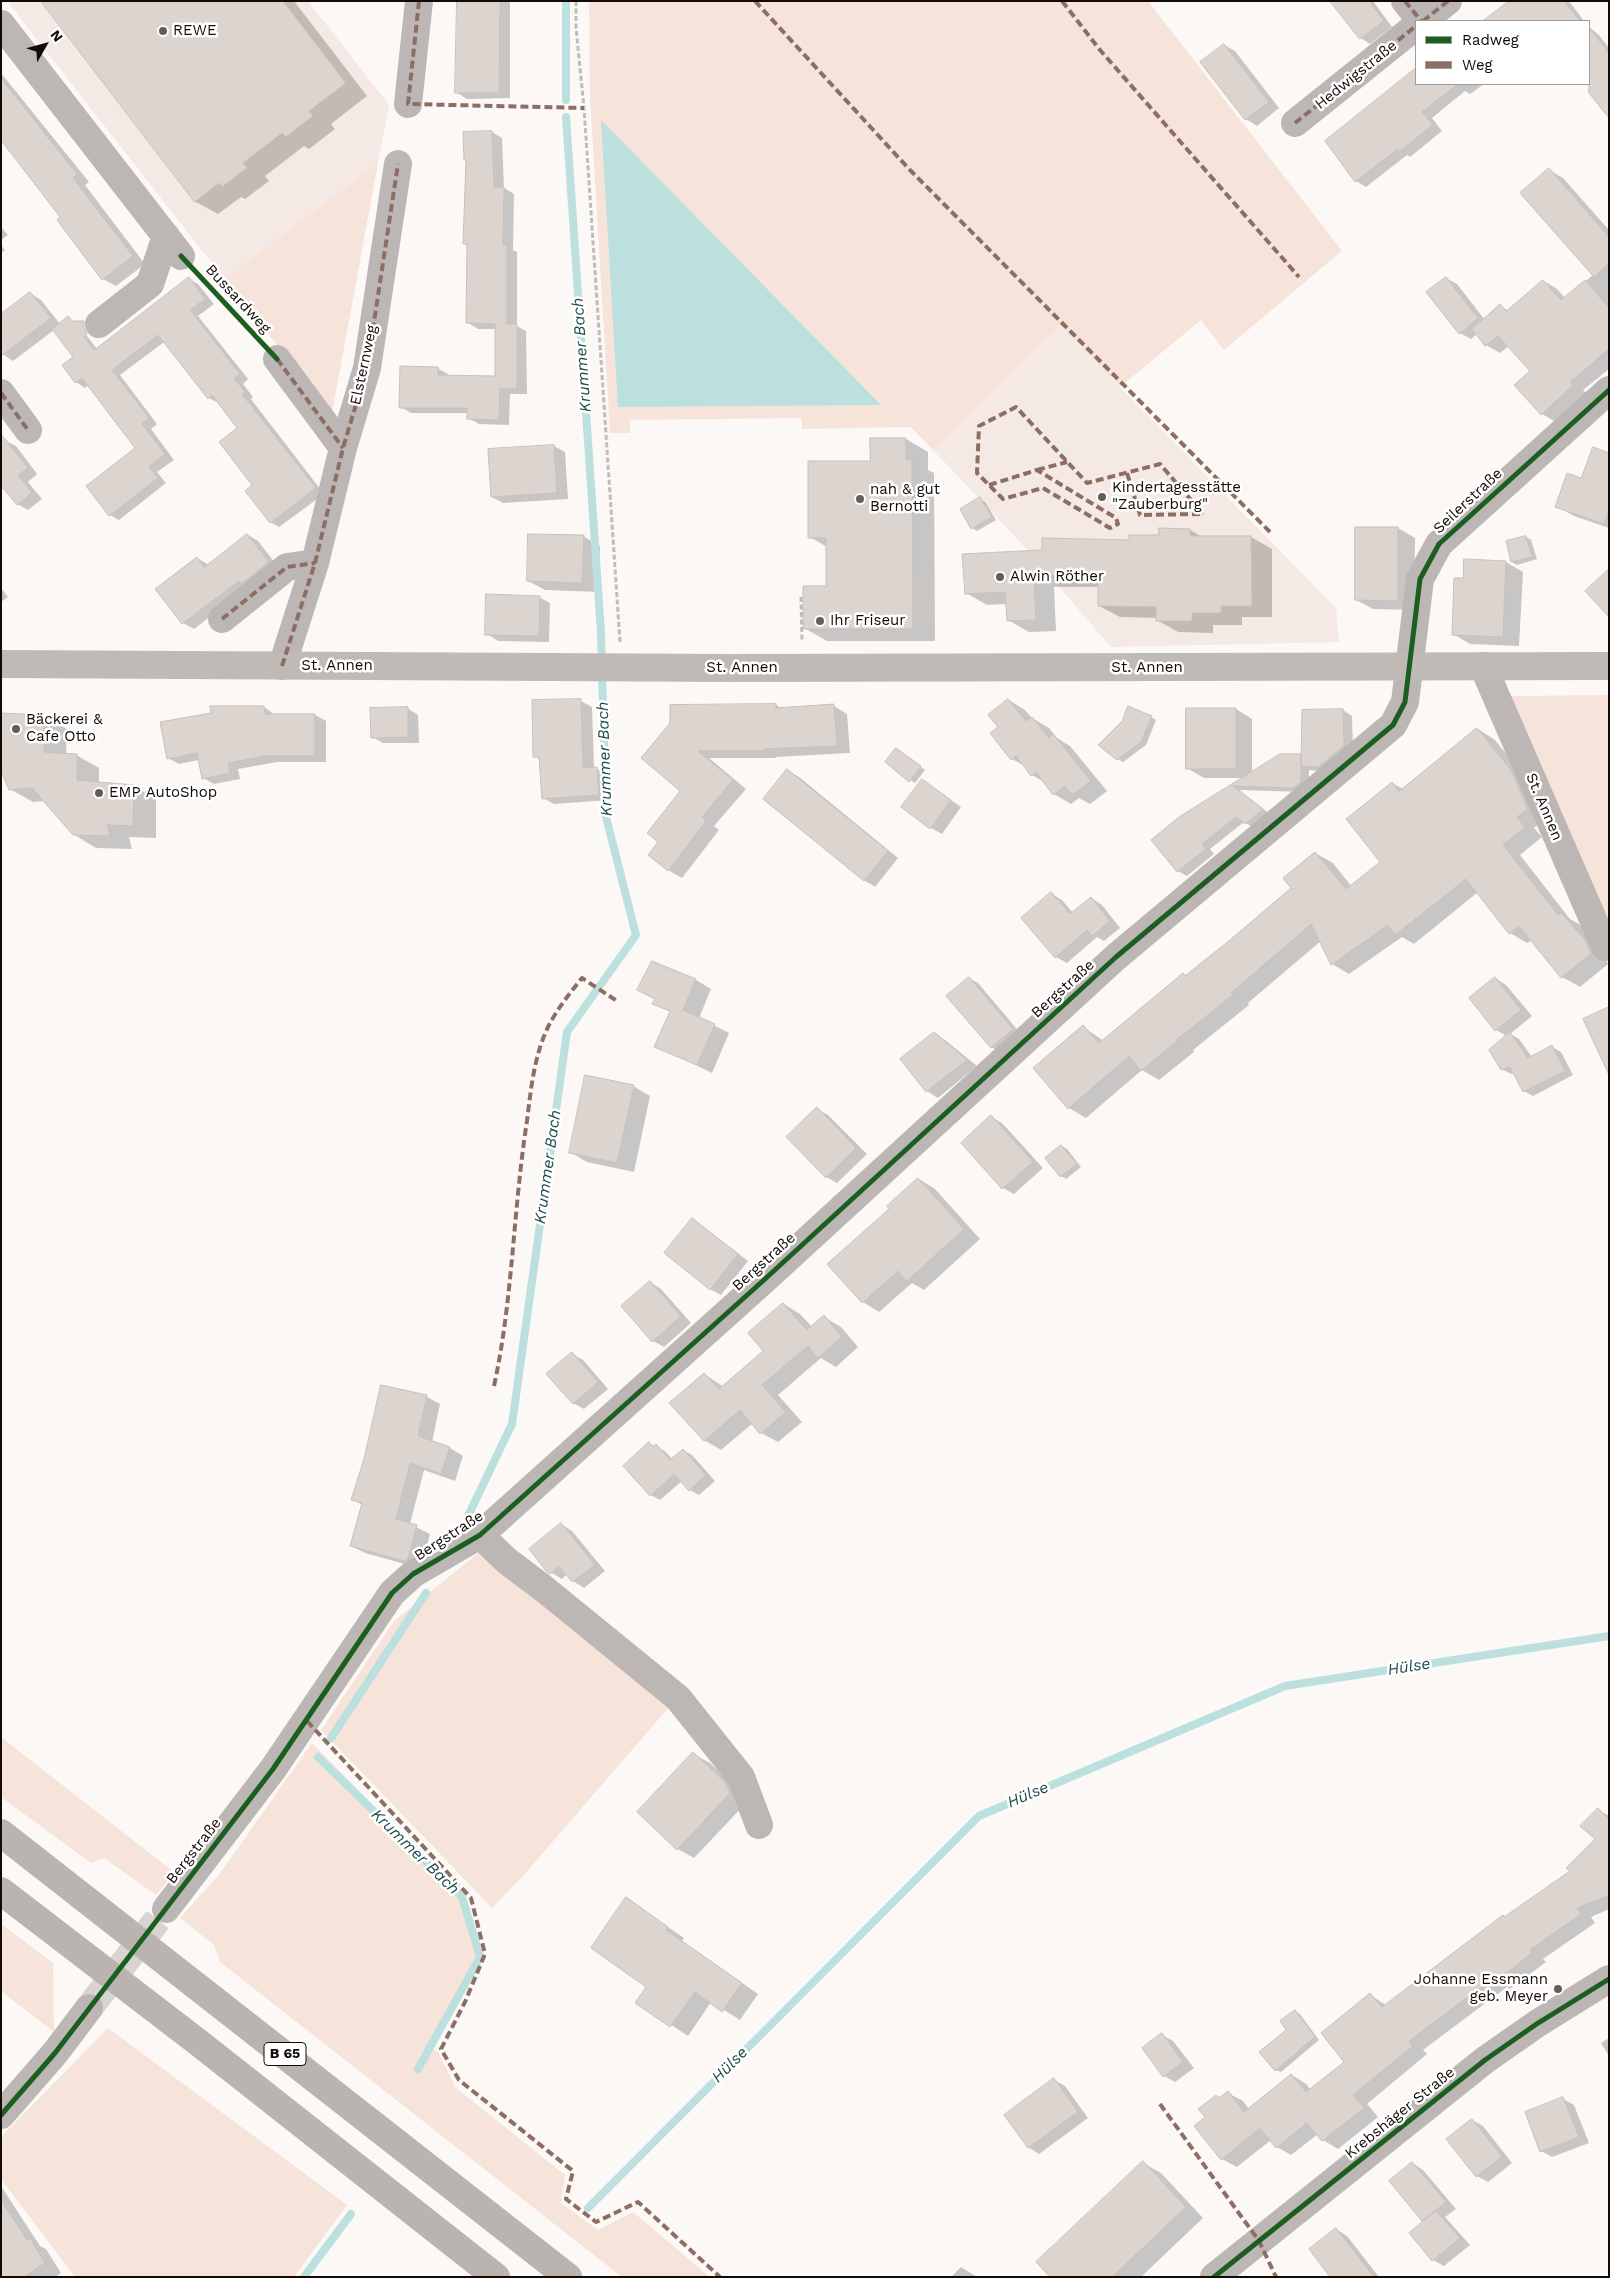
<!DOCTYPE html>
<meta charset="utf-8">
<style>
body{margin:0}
#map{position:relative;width:1610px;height:2278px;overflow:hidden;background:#fbf8f6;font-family:"Work Sans",sans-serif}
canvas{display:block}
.frame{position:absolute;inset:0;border:2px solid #130a05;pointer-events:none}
.legend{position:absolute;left:1415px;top:20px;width:175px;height:65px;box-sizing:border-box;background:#fff;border:1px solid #a19d9b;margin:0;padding:6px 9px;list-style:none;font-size:15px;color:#130a05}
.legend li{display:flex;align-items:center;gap:10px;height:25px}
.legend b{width:25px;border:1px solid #a19d9b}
.north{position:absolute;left:20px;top:20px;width:50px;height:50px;-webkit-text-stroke:4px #fff;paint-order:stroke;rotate:52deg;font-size:14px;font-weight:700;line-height:20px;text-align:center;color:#130a05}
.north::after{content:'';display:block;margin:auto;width:18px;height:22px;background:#130a05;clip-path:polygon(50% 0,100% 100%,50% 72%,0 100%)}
</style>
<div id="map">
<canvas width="1610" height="2278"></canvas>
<div class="frame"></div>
<ul class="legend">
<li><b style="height:6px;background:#1b5e20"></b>Radweg</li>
<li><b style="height:6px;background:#8d6e63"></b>Weg</li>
</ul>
<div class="north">N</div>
</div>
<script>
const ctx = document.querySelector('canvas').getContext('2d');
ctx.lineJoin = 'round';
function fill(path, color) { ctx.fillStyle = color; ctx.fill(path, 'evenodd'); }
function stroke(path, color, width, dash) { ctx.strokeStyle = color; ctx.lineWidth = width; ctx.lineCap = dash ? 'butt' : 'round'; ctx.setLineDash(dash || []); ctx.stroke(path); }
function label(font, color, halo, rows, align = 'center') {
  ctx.font = font + ' "Work Sans",sans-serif'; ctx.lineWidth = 5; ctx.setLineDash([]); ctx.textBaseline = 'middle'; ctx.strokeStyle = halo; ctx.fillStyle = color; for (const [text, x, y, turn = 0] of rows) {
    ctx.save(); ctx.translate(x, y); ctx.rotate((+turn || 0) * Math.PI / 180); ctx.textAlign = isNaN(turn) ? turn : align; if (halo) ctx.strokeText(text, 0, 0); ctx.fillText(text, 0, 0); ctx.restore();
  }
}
fill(new Path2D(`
 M7,1h301l81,104 -11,58 -154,116z
 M1060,326l276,282 3,34 -228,5 -89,-103 -89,-94z`), '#f4e9e4');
fill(new Path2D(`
 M589,1h559l194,250 -118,99 -23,-30 -81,67 -60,-61 -127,124 -22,-23 -109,2 -1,-11 -171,2v13h-20l-20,-335z
 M378,163l-46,250 -108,-134z
 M1609,695v249l-99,-248z
 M481,1551l189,155 -147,170 -31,32 -171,-178 73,-109z
 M1,1737l174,136 -19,22 -52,-37 -13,5 -90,-66z
 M312,1743l152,154 16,60 -53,89 11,6 18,36 109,87 -4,28 37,27 35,-18 77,65h-88l-402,-315 -6,-17 -34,-27 38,-42z
 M1,1924l52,39 1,69 -53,-41z
 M108,2028l239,177 -53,72h-219l-74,-98v-42z`), '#f6e4da');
fill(new Path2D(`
 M601,120l280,285 -263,2z`), '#bce0de');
fill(new Path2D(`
 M43,1h251l73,95 -36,28 4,5 -26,20 -5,-3 -39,30 4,5 -24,18 -4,-2 -23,17 -22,-12z
 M459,1h51v97l-43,1 -11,-7z
 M1332,1h41l19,26 -22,17 -9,-6z
 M1511,1h58l15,20h-99z
 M1589,27l10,8 10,13v67l-12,-30 -8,-10z
 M1224,45l11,6 44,57 -22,18 -11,-7z
 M1416,70v14h68l-14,10 -5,-3 -33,27 10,13 -32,26 -3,-2 -41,32 -10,-6 -30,-39z
 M1,73l88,109 -4,3 60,79 -29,22 -13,-7 -41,-62 -61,-79z
 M492,132l10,6 2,50 10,6 -1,56 4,2v74l9,5 1,63h-17l-1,31 -30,-1 -11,-6v-5h-57l-10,-6 36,-39 11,6v2l48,1 1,-48h-19l-10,-6v-77l-4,-3z
 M1549,170l14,8 46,52v139l-26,21 4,4 -31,28 -14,-8 -10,-43 -23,-25 -9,7 -14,-8 -9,-11 -6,5 -11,-6 -14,-55 11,6 28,36 15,-14 9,5 35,-30 13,8 8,9 28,-23z
 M1,227l7,8 -7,5z
 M1,245l4,5 -4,3z
 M189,279l9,5 16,20 -16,12 50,63 -5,5 10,13 -2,2 73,95 -45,33 -9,-5 -16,-37 -15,-57 -20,-26 -1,1 -9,-5 -45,-56 -44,33 37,49 -6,5 23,31 -17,12 9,11 -47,37 -9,-5 26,-67 -48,-63 -3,3 -9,-6 -12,-16 11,-9 -21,-27 -41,31 -12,-8 29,-60 11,7 19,24 8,-6 9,5 20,26z
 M906,439l22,13v18l6,3 1,168h-108l-23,-13 23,-41v-40l-17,-10 62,-75z
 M5,441l11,5 21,28 -9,8 14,17 -14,11 -11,-6 -14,-19z
 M554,446l11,6 3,47 -65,4 -11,-6z
 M1609,455v73l-35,-12 -17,-10 25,-27z
 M980,499l5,3 11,18 -19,11 -5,-3 -11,-18z
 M1398,528l17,10 -1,72 -41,-1 -17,-9z
 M1190,530l12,7h49l21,12v68h-30v8h-29v8l-35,-1 -21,-12v-2l-37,-1 -21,-11v-19h-45l2,44 -27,1 -21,-12 -1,-16 -20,1 -21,-12 77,-42 117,-14z
 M248,535l10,6 21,27 -30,19 -55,42 -11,-6 14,-65 12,7z
 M583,536l17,10 -1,46 -54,-2 -17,-9z
 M1526,537l5,3 6,19 -20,6 -5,-3z
 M1506,562l17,10 -4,74 -49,-2 -17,-10 11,-54z
 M1,588l7,9 -7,5z
 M539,597l11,6 -1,39 -51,-1 -11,-7z
 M1009,700l16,10 7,8 17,10 8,10 13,8 37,45 -17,13 -11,-6 -8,6 -17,-10 -8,-11 -14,-8 -7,-9 -13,-7 -12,-31z
 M581,701l11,6 2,61 14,6 2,26 -56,4 -11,-6 -3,-39 -5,-3z
 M776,705l6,4 52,-3 13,8 3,39 -75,4 1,1h-67l37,31 -32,37 5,4 -37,48 -14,-8 -8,-29 21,-50 -39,-33z
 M264,707l11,8h40l11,6v41h-49l-39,7 2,10 -26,5 -11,-6 -4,-18 -20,4 -11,-6z
 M407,708l11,7 1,28h-36l-11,-6z
 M1236,709l16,10v54l49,-17 2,1 40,-47 9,6 1,35 -25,21 -19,-2v17l-6,5 -64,-2 31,24 -16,14 -10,-6 -34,27 4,5 -27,22 -9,-5 -25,-31 91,-62h-40l-17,-10z
 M1,714l43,2 23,13 -1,26h10l23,13v15l35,3 22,13v39l-27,-1 3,12 -36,-1 -23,-14 -28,-33 -12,1 -23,-13z
 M1151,717l5,3 -10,25 -23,17 -5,-3z
 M1478,729l17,11 33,41 17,38 -11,9 8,9 -22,18 50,64 9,5 24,29 5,11 -28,23 -18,-10 -30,-37 -5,3 -17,-10 -32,-41 -64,52 -12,-7 -53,37 -17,-10 -11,-23 -73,62 1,2 -56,45 1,2 -35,28 -17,-10 -56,48 -17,-10 14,-81 21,14 79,-66 4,2 105,-89 23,-35 18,10 18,23 31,-24 10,-79 11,6z
 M906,756l19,14 -10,13 -5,-3z
 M788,771l11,6 99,81 -23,29 -11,-7z
 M922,780l39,27 -19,27 -11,-6z
 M1051,893l11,7 11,13 18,-15 11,7 18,23 -16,13 -7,-4 -30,26 -11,-6z
 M652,963l44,17 15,9 -12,29 30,15 -17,40 -56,-27 14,-34 -16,-9 2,-4z
 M969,978l9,5 43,51 -21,18 -9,-5z
 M1495,978l11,7 26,31 -22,18 9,5 13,18 20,-10 9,5 12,23 -40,21 -9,-5 -9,-18 -4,1 -9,-5 5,-33 -11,-6z
 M934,1033l11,7 32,26 -39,32 -11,-7z
 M633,1086l17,10 -16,76 -47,-10 -17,-10z
 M817,1109l11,6 39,39 -30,29 -11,-6z
 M991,1117l11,6 41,45 -29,26 -11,-6z
 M1062,1146l5,3 14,18 -15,12 -5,-3z
 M919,1179l16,10 45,50 -56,51 -12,-7 -33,29 -16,-10 28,-93z
 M693,1219l55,42 -27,34 -11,-6z
 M650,1282l11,7 30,34 -27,24 -11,-6z
 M784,1304l16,10 12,13 12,-10 17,10 17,20 -22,20 -15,-9 -43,37 24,27 -24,20 -17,-9 -8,-10 -32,27 -17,-10v-66l20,13 41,-36z
 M572,1354l11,6 25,29 -24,20 -11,-6z
 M382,1386l45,11 13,7 -8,38 18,6 13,8 -8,25 -31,-11 -14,54 20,10 -9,32 -2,2 -54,-15 -14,-7 11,-41 -9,-6 12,-40z
 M650,1444l15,7 8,9 10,-10 9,5 23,26 -16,14 -9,-5 -8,-9 -22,19 -9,-5z
 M561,1524l11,7 33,40 -21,17 -11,-7 -6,-7 -5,5 -12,-7z
 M693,1754l17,9 31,29 5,11 -52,55 -16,-9z
 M1598,1810l11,6v93l-18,8 4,6 -52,36 3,3 -36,27 -3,-2 -84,63 4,4 -60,50 11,13 -40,32 -15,-9 -5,-6 -27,21 -14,-8 -6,-7 -34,27 -15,-8 -15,-41 13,-19 8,-6 15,8 6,8 43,-34 14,9 5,6 35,-28 24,-67 16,10 186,-134 25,-32z
 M627,1899l57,39 -2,3 76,53 -18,26 -29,-18 -23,34 -51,-34 11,-15z
 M1295,2011l5,3 19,26 -38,32 -6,-2z
 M1162,2035l11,6 21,27 -19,14 -11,-6z
 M1609,2038v18l-8,-13z
 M1054,2080l11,6 23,32 -49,36 -11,-7z
 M1563,2099l11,6 15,38 -37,14 -11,-6z
 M1472,2120l11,6 29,37 -24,19 -11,-6z
 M1143,2163l18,10 42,45 -62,59h-91z
 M1412,2163l11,7 33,39 -11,8 25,28 -26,21 -11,-6 -22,-27 14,-11 -35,-40z
 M1,2186l39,60 6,3 15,24 -6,4h-54z
 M1336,2229l11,7 32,41h-47z
 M961,2267l16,10h-26z`), '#0003');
stroke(new Path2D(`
 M566,100v-99
 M469,1514l43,-90 55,-392 69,-97 -30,-118 -5,-184 -35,-516
 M331,1738l95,-145
 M318,1757l144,140 18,60 -62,112
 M588,2208l391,-392 306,-130 324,-50
 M304,2277l47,-63`), '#bce0de', 8);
const building = new Path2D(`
 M41,1h242l63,82 -37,28 4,5 -27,21 -4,-4 -39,30 4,5 -25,19 -3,-4 -24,19z
 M457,1h43l-1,92h-44z
 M1330,1h39l15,20 -24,18z
 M1509,1h55l16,20h-97z
 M1589,28l20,25v65l-20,-25z
 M1224,44l45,58 -24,18 -45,-58z
 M1416,68v16h42l-36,28 11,13 -34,27 -1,-3 -43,33 -30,-41z
 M1,78l76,96 -4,4 60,78 -31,24 -45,-60 3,-3 -59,-77z
 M492,131l2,56h10l-1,58h4v79h10v65h-17l-1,31 -32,-1v-11h-68l1,-42 38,1v8l57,1v-52l-29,-1 1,-79h-4l3,-84h-2l-1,-28z
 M1549,168l60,69v26l-15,14 -74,-84z
 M189,277l16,22 -15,11 50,64 -6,4 11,14 -3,2 74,94 -46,35 -25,-32 7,-6 -33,-43 18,-14 -25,-33 -4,4 -50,-64 -46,35 37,48 -7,6 23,30 -16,13 9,11 -49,38 -23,-30 49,-38 -53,-70 -7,5 -13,-18 11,-8 -21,-28 16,-13 4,5h12v6l3,7 -3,3 10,13z
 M1446,277l32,41 -19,16 -33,-42z
 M1543,280l18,20 24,-20 24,28v41l-39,33 3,3 -32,30 -27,-30 16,-14 -32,-35 -13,10 -13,-17 28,-25 6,7z
 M30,292l21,26 -50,38v-42z
 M1,434l27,34 -10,7 14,18 -15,12 -14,-17 -2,1z
 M870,438h36v22l6,-1 1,170h-110v-43h23v-48h-18v-77h62z
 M554,445l3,48 -66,4 -3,-48z
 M1593,447l16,6v57l-5,14 -49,-17 12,-34 14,5z
 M980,497l12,20 -21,12 -11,-20z
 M1355,527h43v74l-43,-1z
 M1159,528l31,1v7h61l1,70h-31v7h-29v8h-36v-14l-58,-1v-30l-64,-1 2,45 -29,1 -2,-29 -40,2 -3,-40 80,-4v-12l87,2v-5h30z
 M247,534l22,28 -28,22 -2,-3 -57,43 -27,-35 42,-32 7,10z
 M528,534l56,1 -2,48 -55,-2z
 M1526,536l6,21 -21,5 -5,-21z
 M1464,559l42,2 -3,76 -51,-2 2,-57h9z
 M1609,569v48l-24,-26z
 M486,594l54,2 -1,40 -54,-1z
 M581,699l2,69 14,-1 2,28 -57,4 -3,-42h-6l-1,-57z
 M1008,699l18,22 6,-4 17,21 4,-4 38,47 -19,14 -7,-9 -12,9 -17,-23 -5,4 -15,-20 -5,4 -21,-27 8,-6 -10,-12z
 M776,704v4l58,-4 3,42 -74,3 2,2h-67l35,29 -31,37 4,4 -38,50 -20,-16 10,-13 -11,-9 33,-42 -39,-33 29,-35v-18z
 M210,706h54l1,8h50v42h-50l-37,7 2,10 -28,6 -5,-26 -30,6 -7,-37 51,-9z
 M1128,706l24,10 -11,26 -24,18 -19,-15 24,-24z
 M408,707v30l-37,1 -1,-30z
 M1186,708h50v61h-50z
 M1343,709l1,37 -26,21 -17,-1 1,-56z
 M1,713l43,2v37l33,2v26l57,5 -1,41 -26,-1 3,11 -37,-1 -41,-47 -23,2 -8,-19z
 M1477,728l34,42 17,39 -11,8 8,10 -22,18 55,70 3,-2 25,28 5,13 -30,24 -42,-52 -10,8 -43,-55 -71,56 -7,-10 -57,40 -20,-41 -80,69 2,2 -57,45 1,1 -36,30 -12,-15 -61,53 -35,-41 50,-43 16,18 84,-70 2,3 45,-36 61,-52 -8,-10 32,-26 31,37 34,-27 -34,-43 46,-37 7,9z
 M896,748l25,18 -12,16 -24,-20z
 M1280,754h21v28l-8,6 -60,-2 30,23 -18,15 -9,-7 -34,27 4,5 -29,23 -26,-32 28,-23z
 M787,769l101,82 -24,30 -101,-82z
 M922,779l29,21 -21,29 -29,-22z
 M1051,892l19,22 21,-17 19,24 -18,15 -5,-6 -32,28 -34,-40z
 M652,961l44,18 -13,31 32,14 -18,41 -43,-18 16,-36 -18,-7 3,-5 -18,-9z
 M969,977l44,52 -22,19 -45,-52z
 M1495,977l26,33 -26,21 -26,-33z
 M1609,1007v68l-26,-56z
 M934,1032l33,28 -41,32 -26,-33z
 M1510,1032l18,26 24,-13 13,26 -42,21 -13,-25 -9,3 -12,-20z
 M585,1075l49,10 -17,78 -48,-10z
 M817,1107l39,41 -30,30 -40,-41z
 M991,1115l42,47 -31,27 -41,-46z
 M1061,1145l16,19 -17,13 -15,-19z
 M918,1178l46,51 -57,52 -9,-10 -36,32 -35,-39 62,-55 -2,-3z
 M692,1218l46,36 -28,36 -46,-37z
 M650,1281l31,35 -29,26 -31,-36z
 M783,1303l24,27 17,-15 18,22 -24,21 -10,-12 -46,39 24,27 -26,22 -20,-24 -36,31 -35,-38 35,-30 15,16 44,-38 -15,-18z
 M572,1352l26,30 -25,22 -27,-30z
 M381,1385l46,10 -9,41 32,11 -9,27 -31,-11 -14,56 21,6 -9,34 -4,2 -54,-15 12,-43 -11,-3 13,-41z
 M649,1442l4,5 3,-3 14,16 13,-11 23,26 -17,16 -15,-17 -24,22 -27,-30z
 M561,1523l34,42 -23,17 -13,-16 -9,8 -4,-3 -17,-22z
 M693,1752l31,29 6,12 -53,57 -40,-38z
 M1598,1808l11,11v76l-32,13 4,6 -51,36 2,3 -37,29 -3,-3 -83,62 4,5 -60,49 11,13 -42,33 -15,-18 -31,25 -16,-20 -39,32 -27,-34 11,-9 -7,-8 18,-14 3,3 9,-7 16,21 47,-38 15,18 38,-30 -23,-29 49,-40 12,14 121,-92 1,2 66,-46 -4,-3 29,-29 -15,-13z
 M626,1897l42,30 -2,3 76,53 -20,29 -27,-20 -25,35 -35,-24 11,-16 -55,-39z
 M1295,2010l20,27 -40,34 -16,-19 27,-22 -6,-9z
 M1162,2033l21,29 -20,15 -21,-29z
 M1054,2078l24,34 -50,36 -24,-33z
 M1563,2097l16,40 -39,15 -15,-40z
 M1472,2119l30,38 -26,20 -30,-38z
 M1143,2161l43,46 -74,70h-62l-14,-15z
 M1412,2162l34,40 -24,19 -33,-40z
 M1,2200l26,40 3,-2 15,25 -21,14h-23z
 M1436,2211l24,27 -28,23 -23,-28z
 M1336,2228l38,49h-44l-21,-28z`);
fill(building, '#dcd4ce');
stroke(building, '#c7c0bc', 1);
stroke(new Path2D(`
 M89,2008l77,-99`), '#d8d4d2', 28, [28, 14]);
stroke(new Path2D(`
 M576,1v27l8,80 36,534
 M801,597l1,45`), '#bfbcba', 3, [5, 2.5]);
stroke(new Path2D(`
 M1405,1l16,20
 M1423,21l25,-20
 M1,24l180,232
 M408,104l11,-103
 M1295,123l121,-97
 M99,324l51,-40 16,-48
 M277,359l66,89
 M1,393l27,37
 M222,619l65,-52 28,-4
 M282,666l33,-103 28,-115 24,-80 31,-204
 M1483,666l122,281
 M480,1535l27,26 36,27 135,110 63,79 18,48
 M166,1909l107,-140 119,-176 21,-19 67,-39 285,-256 351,-322 277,-232 12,-23 15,-123 19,-35 170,-154
 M1,2115l54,-62 34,-45
 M1214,2277l271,-217 53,-37 71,-44`), '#bcb7b5', 28);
stroke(new Path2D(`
 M1,664l728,4 880,-2`), '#bfbab6', 28);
stroke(new Path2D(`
 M1,1833l567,444
 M1,1891l198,152 297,234`), '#bab4b1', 28);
stroke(new Path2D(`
 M419,1l-11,103 176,4
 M755,1l154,168 361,363
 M1062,1l38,49 199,227
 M1405,1l16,20
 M1423,21l25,-20
 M1295,123l121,-97
 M277,359l66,89
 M1,393l27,37
 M1037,470l30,-8
 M1127,473l13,42 63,-1
 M989,485l48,-15 79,48 2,6 -8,4 -67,-40 -40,11 -26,-26 2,-47 37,-19 71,76 73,-19 43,50
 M222,619l65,-52 28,-4
 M282,666l33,-103 28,-115 24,-80 31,-204
 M494,1386c19,-87 19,-176 33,-265 4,-32 7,-66 22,-96 9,-17 21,-32 33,-47l35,23
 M307,1721l164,177 14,56 -20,48 -24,47 18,31 114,91 -7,28 30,23 42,-20 82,75
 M1160,2104l99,137 17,36`), '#8d6e63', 4, [8, 4]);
stroke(new Path2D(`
 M181,256l96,103
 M1,2115l54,-62 218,-284 119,-176 21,-19 67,-39 285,-256 351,-322 277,-232 12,-23 15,-123 19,-35 170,-154
 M1214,2277l271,-217 53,-37 71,-44`), '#1b5e20', 5);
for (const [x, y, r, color] of [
 [163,31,5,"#645d59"],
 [1102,497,5,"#645d59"],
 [860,499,5,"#645d59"],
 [1000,577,5,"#645d59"],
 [820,621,5,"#645d59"],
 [16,729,5,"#645d59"],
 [99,793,5,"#645d59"],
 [1558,1989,5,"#645d59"]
]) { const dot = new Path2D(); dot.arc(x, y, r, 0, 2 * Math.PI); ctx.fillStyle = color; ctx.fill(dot); stroke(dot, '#fff', 2); }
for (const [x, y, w] of [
 [285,2054,42]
]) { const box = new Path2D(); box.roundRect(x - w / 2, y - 11.5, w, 23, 4); ctx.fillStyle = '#fff'; ctx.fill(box); stroke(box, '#130a05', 1); }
label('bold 14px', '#130a05', null, [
 ["B 65",285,2054]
]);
label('15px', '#130a05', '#fff', [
 ["REWE",173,31],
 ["Kindertagesstätte",1112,488],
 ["\"Zauberburg\"",1112,505],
 ["nah & gut",870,490],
 ["Bernotti",870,507],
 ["Alwin Röther",1010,577],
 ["Ihr Friseur",830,621],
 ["Bäckerei &",26,720],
 ["Cafe Otto",26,737],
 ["EMP AutoShop",109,793],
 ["Johanne Essmann",1548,1980,"right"],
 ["geb. Meyer",1548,1997,"right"]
], 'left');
label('15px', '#130a05', '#fff', [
 ["Hedwigstraße",1356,75,-39],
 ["Bussardweg",238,299,47],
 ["Elsternweg",364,365,-78],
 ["Seilerstraße",1468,501,-43],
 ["St. Annen",337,666],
 ["St. Annen",742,668],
 ["St. Annen",1147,668],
 ["St. Annen",1544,807,67],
 ["Bergstraße",1063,989,-42],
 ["Bergstraße",764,1262,-42],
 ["Bergstraße",449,1536,-33],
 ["Bergstraße",194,1851,-52],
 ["Krebshäger Straße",1400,2113,-39]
]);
label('italic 16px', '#1d4c4b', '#fff', [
 ["Krummer Bach",582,355,-94],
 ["Krummer Bach",605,759,-92],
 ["Krummer Bach",548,1167,-82],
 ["Hülse",1409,1667,-9],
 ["Hülse",1028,1795,-23],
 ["Krummer Bach",415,1852,44],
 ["Hülse",730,2065,-45]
]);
</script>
